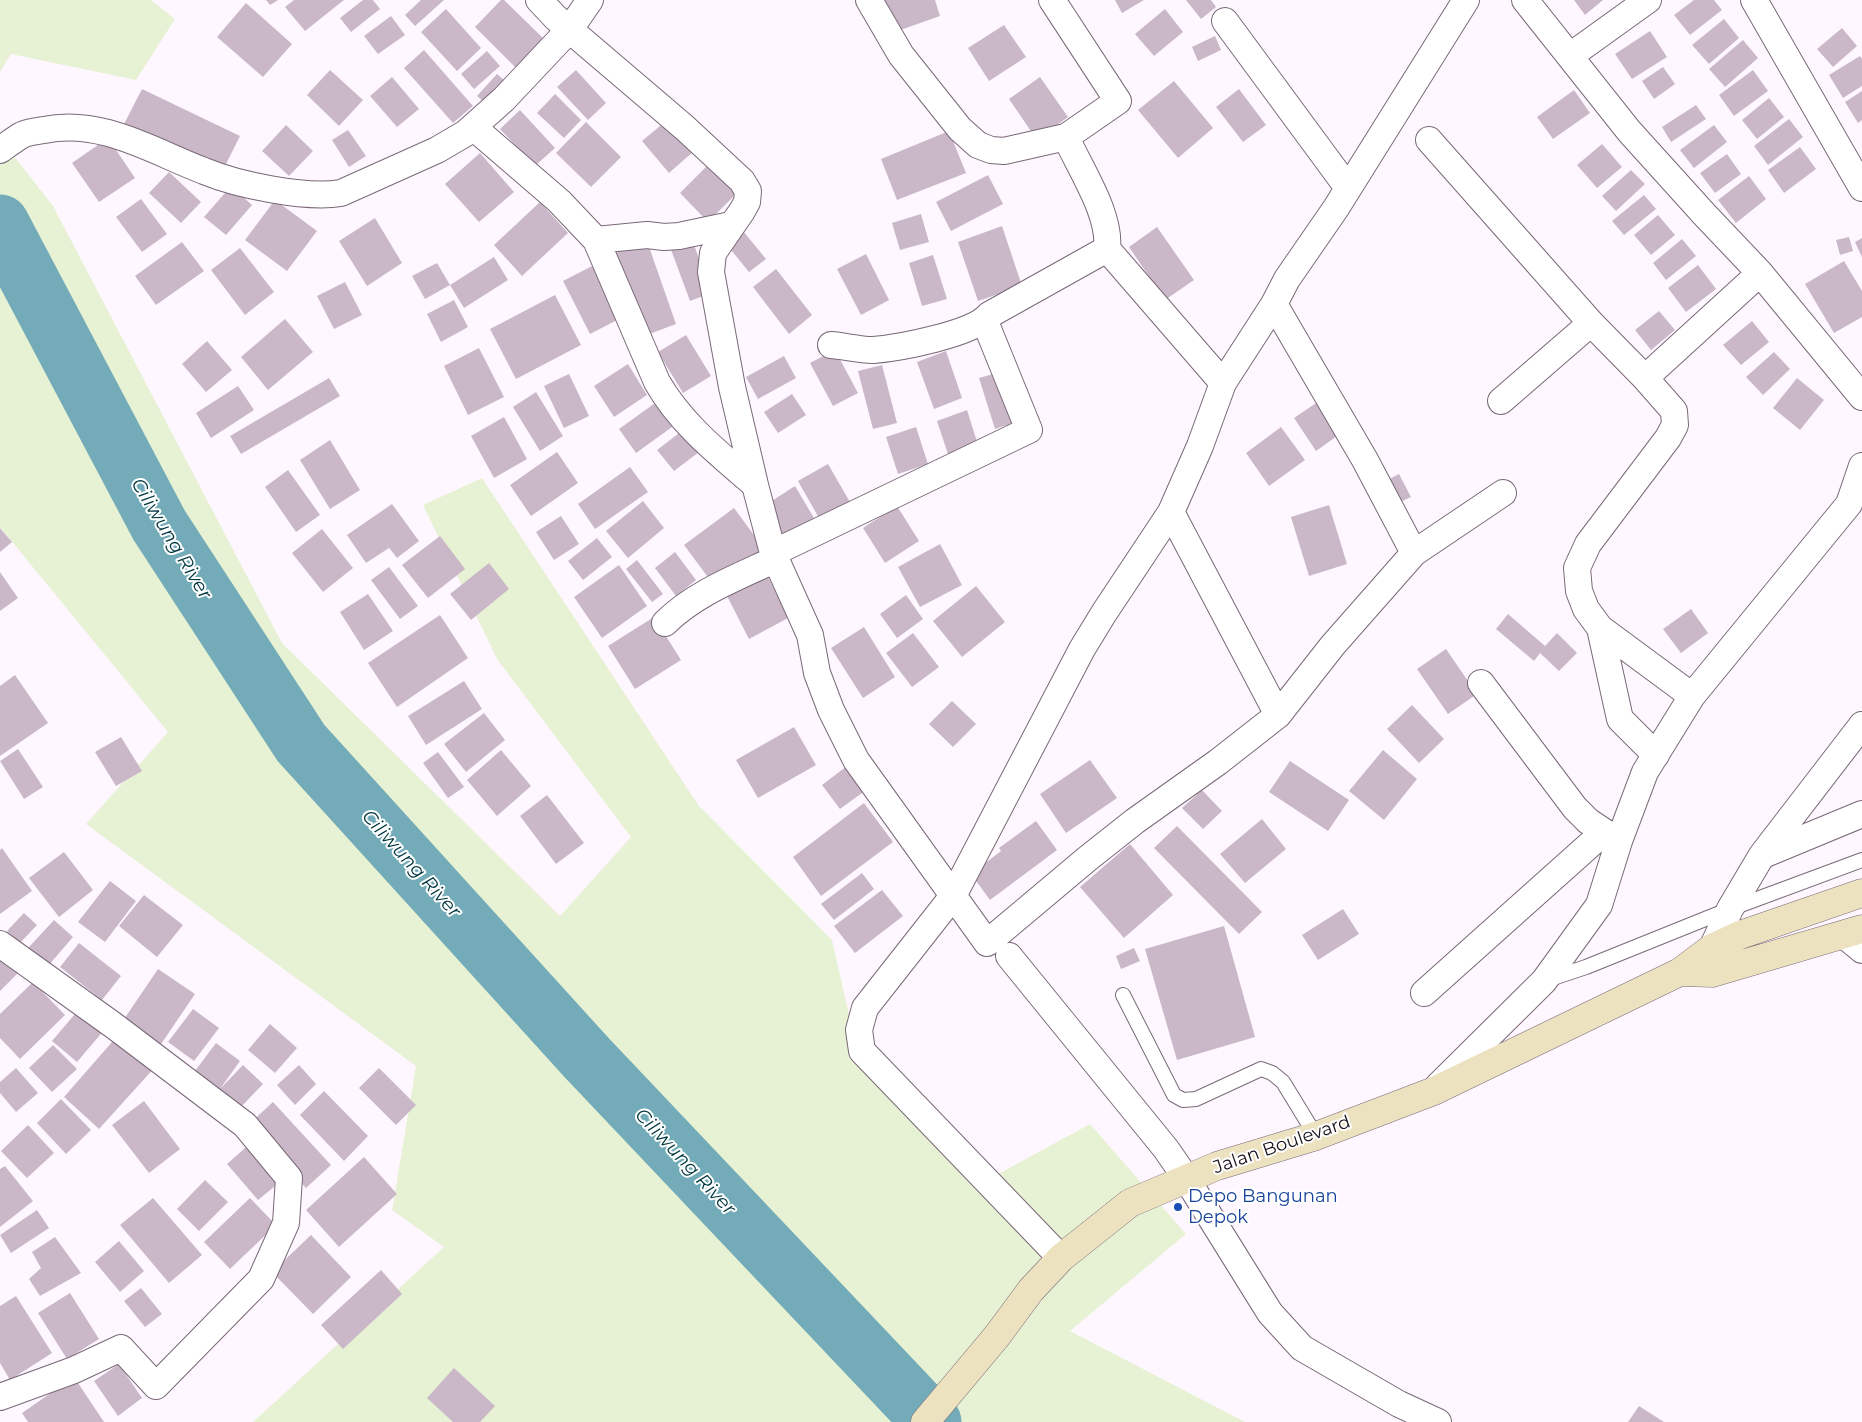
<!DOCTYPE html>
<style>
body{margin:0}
canvas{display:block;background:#fff7ff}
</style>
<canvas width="1862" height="1422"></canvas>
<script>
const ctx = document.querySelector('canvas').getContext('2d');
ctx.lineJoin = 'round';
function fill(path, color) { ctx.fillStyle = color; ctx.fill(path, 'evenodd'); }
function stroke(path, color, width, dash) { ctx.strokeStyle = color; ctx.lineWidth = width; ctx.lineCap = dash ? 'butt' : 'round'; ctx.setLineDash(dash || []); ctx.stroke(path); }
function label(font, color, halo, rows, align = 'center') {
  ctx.font = font + ' Montserrat,sans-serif'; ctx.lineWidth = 4; ctx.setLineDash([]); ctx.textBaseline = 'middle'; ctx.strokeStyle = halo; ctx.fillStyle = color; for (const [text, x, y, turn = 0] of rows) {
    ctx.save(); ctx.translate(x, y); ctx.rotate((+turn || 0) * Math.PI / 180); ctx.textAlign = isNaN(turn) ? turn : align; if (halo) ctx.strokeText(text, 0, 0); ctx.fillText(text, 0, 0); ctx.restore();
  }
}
fill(new Path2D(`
 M0,0h151l24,19 -39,61 -125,-26 -11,18z
 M0,138l53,68 229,437 278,273 71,-79 -134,-178 -74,-154 59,-27 217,328 133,134 29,127 128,112 101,-55 96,110 -116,97 175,91h-992l191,-175 -52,-37 24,-144 -330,-242 82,-92 -168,-205z`), '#e7f1d4');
stroke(new Path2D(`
 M0,224l159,301 142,218 286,315 345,364`), '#73acb8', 59);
fill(new Path2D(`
 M266,0h12l-8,5z
 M294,0h50l-39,31 -20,-24z
 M363,0h10l7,9 -29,23 -11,-14z
 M421,0h23l-29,26 -10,-11z
 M501,0h3l40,39 -28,29 -41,-41z
 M881,0h54l5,16 -48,17z
 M1115,0h29l-22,13z
 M1186,0h25l5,7 -15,12z
 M1574,0h29l-18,15z
 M1694,0h20l8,10 -32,25 -16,-20z
 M246,3l46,41 -29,33 -46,-40z
 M446,9l35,39 -24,23 -36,-39z
 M1165,9l18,23 -29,24 -19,-22z
 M391,16l14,19 -27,19 -14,-18z
 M1724,19l15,19 -30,26 -17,-19z
 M1004,25l22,32 -37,24 -21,-33z
 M1842,28l15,18 -24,21 -16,-18z
 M1650,31l17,26 -35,22 -17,-25z
 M1215,36l6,14 -23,11 -6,-14z
 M1743,40l15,18 -33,29 -16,-18z
 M424,50l49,56 -20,17 -49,-55z
 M487,51l13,15 -26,23 -13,-15z
 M1860,56l2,3v27l-19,12 -14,-23z
 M1663,67l12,17 -21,15 -12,-18z
 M330,70l33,30 -24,26 -32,-31z
 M576,70l30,33 -18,17 -31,-33z
 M1753,70l15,21 -34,25 -15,-21z
 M497,74l13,11 -20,22 -13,-11z
 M392,77l27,32 -22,18 -27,-31z
 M1040,77l28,40 -31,23 -28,-41z
 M1174,81l39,47 -35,30 -40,-48z
 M142,89l98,47 -19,38 -98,-48z
 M1239,89l27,36 -23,17 -27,-35z
 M1574,90l16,23 -37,26 -16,-22z
 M1862,91v29l-4,3 -13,-21z
 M555,94l26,26 -17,18 -27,-25z
 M1769,98l15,19 -27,22 -15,-19z
 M1696,105l10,14 -35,23 -9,-15z
 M520,110l35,38 -20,18 -35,-37z
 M1789,119l14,18 -35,28 -14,-19z
 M667,120l27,31 -25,22 -27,-32z
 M586,122l35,35 -30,30 -35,-34z
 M286,125l27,26 -24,25 -27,-25z
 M1714,125l13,17 -33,26 -14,-18z
 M348,130l18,26 -17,11 -17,-27z
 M949,131l17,42 -69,27 -16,-41z
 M108,138l27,40 -36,24 -27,-39z
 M1602,144l20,23 -25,21 -20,-23z
 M1800,147l16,22 -32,24 -16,-23z
 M480,153l34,39 -35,30 -34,-38z
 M1727,154l14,20 -26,19 -15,-20z
 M707,166l29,28 -28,28 -28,-29z
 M1631,170l14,14 -29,27 -14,-15z
 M169,172l32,30 -20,21 -32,-30z
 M988,175l15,29 -52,27 -15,-29z
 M1749,176l17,23 -30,24 -18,-23z
 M231,186l21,19 -26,30 -22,-18z
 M1644,195l12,14 -32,26 -12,-14z
 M141,199l26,35 -25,18 -26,-35z
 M275,200l42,31 -30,40 -42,-31z
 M540,202l28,31 -46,43 -28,-31z
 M921,214l8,28 -29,8 -8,-27z
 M1658,215l17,20 -24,20 -17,-20z
 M375,218l27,45 -35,23 -28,-45z
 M1002,226l20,60 -44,15 -20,-59z
 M1157,227l37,53 -29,20 -36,-53z
 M743,231l23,28 -17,13 -22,-27z
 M1849,237l4,14 -13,4 -4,-15z
 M1862,238v19l-7,-15z
 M692,239l19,54 -21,8 -20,-54z
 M1682,239l14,17 -30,24 -13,-17z
 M647,241l29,83 -32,12 -29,-83z
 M182,242l22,29 -48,34 -21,-29z
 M240,248l34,44 -29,23 -34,-45z
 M866,254l23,46 -28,15 -24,-46z
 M933,255l14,44 -25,7 -13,-43z
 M494,257l14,23 -44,28 -14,-23z
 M1844,261l18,30v26l-28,16 -29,-49z
 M437,263l13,22 -25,14 -13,-23z
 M596,264l27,53 -33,17 -27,-53z
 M1698,265l18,24 -30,23 -18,-24z
 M776,269l36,46 -23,19 -36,-47z
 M345,282l17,33 -28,14 -17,-33z
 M555,295l26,50 -65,34 -26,-50z
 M454,300l14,27 -27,15 -14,-28z
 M1659,311l16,19 -24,20 -16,-20z
 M285,319l28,33 -45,38 -27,-33z
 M1752,321l17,21 -28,23 -18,-20z
 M686,335l25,41 -28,17 -25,-41z
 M207,341l25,29 -26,22 -24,-28z
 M479,348l25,49 -36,18 -24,-49z
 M835,350l23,43 -25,13 -23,-43z
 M946,351l16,47 -28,11 -17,-47z
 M1774,352l16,17 -27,26 -17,-18z
 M784,356l12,22 -38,21 -12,-22z
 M628,364l19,31 -33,22 -20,-31z
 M882,365l15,58 -24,6 -15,-58z
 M1000,372l16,50 -21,7 -16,-51z
 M569,374l20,42 -25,12 -20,-42z
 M329,378l11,18 -99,58 -11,-18z
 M1797,378l27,22 -24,30 -27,-22z
 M238,386l16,24 -43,28 -15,-25z
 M536,392l27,44 -23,15 -27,-44z
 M792,394l14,21 -28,18 -14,-21z
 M1325,397l22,32 -31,22 -22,-33z
 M662,398l17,24 -43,31 -17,-24z
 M967,410l12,38 -30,9 -12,-36z
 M504,417l23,42 -33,19 -23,-42z
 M687,427l16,22 -29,22 -17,-21z
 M916,427l12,37 -30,10 -12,-37z
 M1281,427l24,33 -36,26 -23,-33z
 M330,440l30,50 -30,19 -30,-49z
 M557,452l21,31 -47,33 -21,-31z
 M828,464l26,45 -30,18 -26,-46z
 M630,467l18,25 -53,37 -17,-25z
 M288,470l32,45 -24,17 -31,-45z
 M1399,474l12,23 -19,9 -12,-22z
 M795,486l19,32 -30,19 -20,-31z
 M643,501l21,27 -36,30 -22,-27z
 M392,504l27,37 -22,17 -14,-18 6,8 -23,15 -19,-28z
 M1329,505l18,59 -38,12 -18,-59z
 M897,506l22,35 -34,22 -22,-35z
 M734,508l31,42 -49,38 -32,-43z
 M561,516l18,28 -25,16 -18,-28z
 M0,528l12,14 -12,10z
 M322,529l31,39 -30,24 -31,-39z
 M440,536l25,33 -37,29 -26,-33z
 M597,538l15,19 -29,23 -15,-19z
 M940,544l22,41 -42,22 -22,-40z
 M675,552l21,28 -20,16 -21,-28z
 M637,560l26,34 -11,8 -26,-33z
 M489,563l20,26 -38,31 -21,-26z
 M619,565l28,41 -45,32 -28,-41z
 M389,567l29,39 -18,13 -29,-39z
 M0,572l18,26 -18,13z
 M766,573l22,45 -39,21 -23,-45z
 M976,586l29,36 -43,35 -29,-36z
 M368,594l25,37 -29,19 -24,-38z
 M906,595l17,24 -26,19 -17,-24z
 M1691,609l17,24 -27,20 -18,-24z
 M1508,614l37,32 12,-13 20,20 -18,18 -19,-18 -6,8 -38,-32z
 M440,615l28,43 -71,49 -29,-44z
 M654,617l27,43 -46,29 -27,-43z
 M864,627l31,50 -32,21 -32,-50z
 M913,633l26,34 -27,20 -26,-34z
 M1446,649l31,45 -29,20 -31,-45z
 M15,675l33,48 -48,33v-70z
 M464,681l18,28 -56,36 -18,-29z
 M952,701l24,23 -23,23 -24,-23z
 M1412,705l32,34 -25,24 -32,-34z
 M484,713l21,27 -39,32 -22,-28z
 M794,727l22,38 -58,33 -22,-38z
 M121,737l21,34 -26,15 -21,-34z
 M18,749l25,38 -19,12 -24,-38z
 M501,750l30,36 -34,30 -30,-36z
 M1383,750l34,29 -33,41 -35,-29z
 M438,752l26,35 -16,11 -25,-35z
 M1090,760l27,38 -51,35 -26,-39z
 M1290,761l59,39 -21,31 -59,-39z
 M847,766l19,24 -26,19 -18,-24z
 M1202,790l20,21 -19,18 -21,-21z
 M547,795l37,48 -28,21 -36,-48z
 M864,803l29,39 -72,54 -28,-39z
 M1262,819l24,30 -41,34 -25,-29z
 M1036,821l21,29 -67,50 -19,-26 30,-23 -2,-3z
 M1177,826l85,86 -23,22 -85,-86z
 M1130,844l43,51 -49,43 -44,-51z
 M2,848l30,43 -32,23v-64z
 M64,852l29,38 -34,27 -30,-39z
 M862,873l12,16 -40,31 -13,-16z
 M110,881l26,20 -31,41 -27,-20z
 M882,890l21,26 -48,37 -21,-27z
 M144,895l39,30 -26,32 -38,-31z
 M1343,909l16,25 -41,26 -16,-25z
 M24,913l13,12 -17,18 -13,-12z
 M54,920l19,17 -25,29 -20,-18z
 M1224,926l31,111 -78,23 -32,-111z
 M79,943l42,33 -19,24 -42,-33z
 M1134,948l6,13 -19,8 -5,-13z
 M0,951l19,21 -19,19z
 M158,969l37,25 -38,56 -37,-25z
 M33,982l32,33 -45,44 -20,-21v-24z
 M80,1008l25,21 -28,33 -25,-21z
 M193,1009l26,19 -25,33 -26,-19z
 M270,1024l27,24 -22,25 -27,-23z
 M119,1034l37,32 -57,63 -35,-32z
 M216,1043l24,18 -20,28 -25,-18z
 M53,1045l24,24 -25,23 -23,-24z
 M243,1065l20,19 -23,24 -20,-19z
 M299,1065l17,19 -21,21 -18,-20z
 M16,1068l22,25 -22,19 -16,-19v-11z
 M379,1068l37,37 -20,20 -37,-37z
 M324,1091l44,45 -24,25 -44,-46z
 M61,1099l30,31 -25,24 -29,-31z
 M144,1101l36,48 -31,24 -37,-48z
 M273,1102l58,63 -25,23 -58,-63z
 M28,1125l26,28 -27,25 -26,-27z
 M253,1141l32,37 -27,22 -31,-36z
 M364,1157l33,37 -58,53 -33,-37z
 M5,1166l28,35 -33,26v-58z
 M205,1180l23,22 -29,29 -22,-22z
 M153,1198l49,57 -33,28 -49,-58z
 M250,1198l26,27 -46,44 -26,-27z
 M37,1210l12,18 -38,25 -11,-18z
 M311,1235l40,42 -38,37 -41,-42z
 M55,1237l26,36 -41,23 -11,-17 12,-11 -9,-16z
 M119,1241l25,30 -24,21 -25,-30z
 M381,1270l21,24 -59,55 -22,-24z
 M141,1288l21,26 -17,13 -21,-26z
 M70,1293l29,46 -32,20 -29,-46z
 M16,1296l36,57 -42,27 -10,-17v-57z
 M119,1364l23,34 -24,18 -24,-35z
 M454,1368l41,38 -15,16h-27l-26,-24z
 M74,1377l30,45h-76l-6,-9z
 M1639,1406l25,16h-36z`), '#cab8c9');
const lane = new Path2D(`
 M1547,980l39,-13 144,-58 132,-49
 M1123,995l51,100 9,5 13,-1 65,-30 11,4 11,9 33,54`);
const street = new Path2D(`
 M539,0l17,18 129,110 57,53 6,10 -1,11 -5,9 -29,42 -2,19 21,115 23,98 18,68 37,82 7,38 14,37 25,50 131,183 100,-84 48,-38 83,-59 60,-47 55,-70 81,-92 89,-60
 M1052,0l66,101 -52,36
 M1525,0l104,131 75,83 56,59 -115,105 29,33 1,14 -7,13 -80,106 -11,24 2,23 7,18 14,19 92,68
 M1754,0l108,188
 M1225,21l123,167
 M1570,56l78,-56
 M473,127l86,74 37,39 61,142c24,42 61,71 98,103
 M1429,140l162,183 54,55
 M0,150c7,-5 15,-11 22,-15 7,-3 15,-4 22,-5 57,-12 108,21 160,41 34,14 102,28 137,22l96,-43 29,-17 38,-34 66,-70 20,-29
 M596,240l51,-5 17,2 15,-1 52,-11
 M1107,249l116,134
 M1760,273l102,124
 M1274,304l91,156 49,93
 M831,345c13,1 28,5 42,5 26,-2 100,-16 116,-35l118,-66c4,-35 -27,-80 -41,-112l-62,14 -13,-1 -13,-5 -18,-16 -59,-74 -32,-55
 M1501,401l90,-78
 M1171,512l107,203
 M773,553l256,-123 -43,-106v-5
 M665,623c30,-30 73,-46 111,-64
 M1600,628l20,91 36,36
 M1481,683l94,125 13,13 30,20
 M1763,855l99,-41
 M1844,935l18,15
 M0,944l113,81 132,100 44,53 -3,45 -25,56 -105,107 -35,-38 -47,22 -74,27
 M1009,956l157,193 20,29 84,135 32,35 97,56 39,18
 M1712,962v-14l18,-39 32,-54 100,-130
 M1424,993l180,-161
 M1438,1086l106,-105 55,-76 20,-64 26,-69 47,-76 157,-192 13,-38
 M1061,1258l-199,-207 -3,-21 6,-22 88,-112 129,-247 22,-36 67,-101 29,-66 23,-63 51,-79 13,-25 49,-71 130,-208`);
const secondary = new Path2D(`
 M1680,972l32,1 150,-44
 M925,1422l72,-86 34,-46 30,-32 69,-55 87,-37 99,-30 118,-45 246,-119 32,-24 28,-13 122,-42`);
stroke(lane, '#796978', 16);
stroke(street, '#796978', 28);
stroke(secondary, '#796978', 29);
stroke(lane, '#fff', 14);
stroke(street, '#fff', 26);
stroke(secondary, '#ede2c0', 28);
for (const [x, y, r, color] of [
 [1178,1207,5,"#1a4fb4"]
]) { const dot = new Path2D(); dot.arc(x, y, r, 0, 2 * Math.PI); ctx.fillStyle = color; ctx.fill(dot); stroke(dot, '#fff', 2); }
label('18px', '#161016', '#fff', [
 ["Jalan Boulevard",1282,1145,-19]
]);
label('18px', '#164399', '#fff', [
 ["Depo Bangunan",1188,1197],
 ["Depok",1188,1218]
], 'left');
label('italic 19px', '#003740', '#fff', [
 ["Ciliwung River",171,539,59],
 ["Ciliwung River",411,864,48],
 ["Ciliwung River",685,1162,47]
]);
</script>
